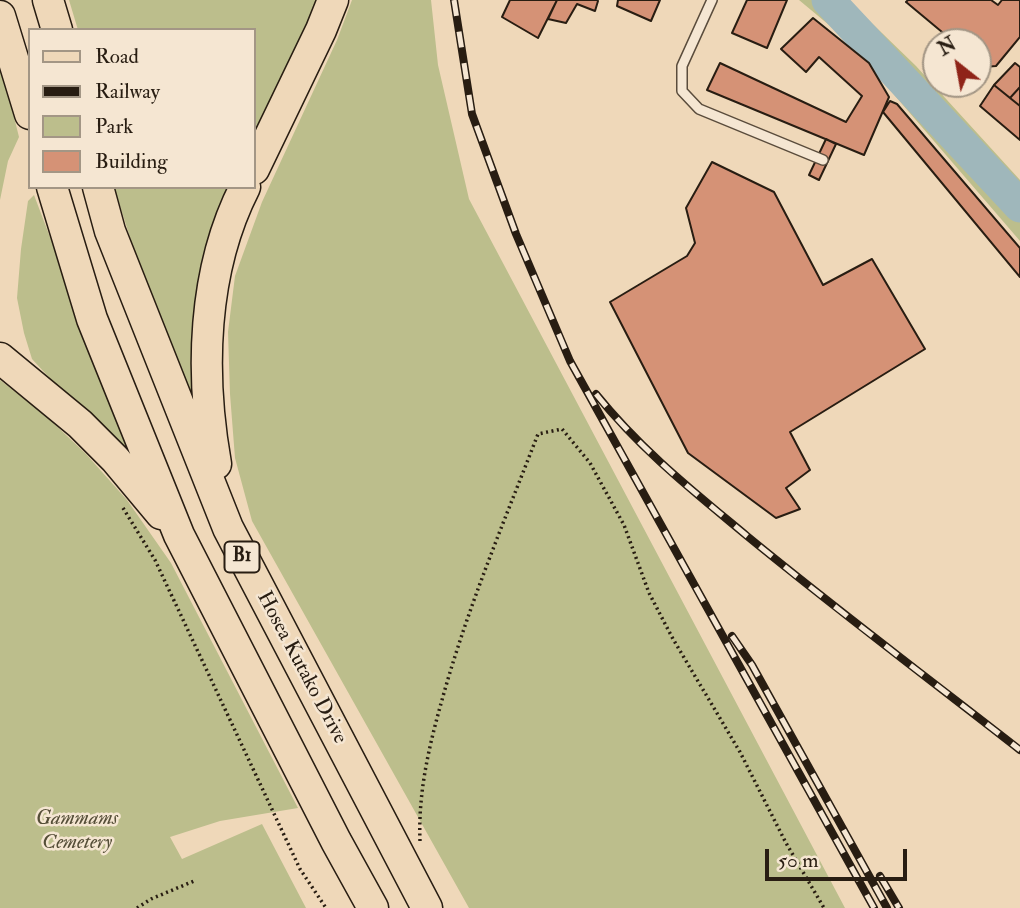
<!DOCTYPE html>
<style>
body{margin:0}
#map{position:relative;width:1020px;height:908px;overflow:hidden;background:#efd8b9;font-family:"IM FELL Double Pica",serif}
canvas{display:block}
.legend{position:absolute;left:28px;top:28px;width:228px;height:161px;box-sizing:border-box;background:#f5e6d2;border:2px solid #a39685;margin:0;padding:9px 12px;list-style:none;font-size:21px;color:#281d12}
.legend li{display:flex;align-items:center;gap:14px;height:35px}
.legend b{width:35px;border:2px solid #a39685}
.north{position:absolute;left:922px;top:28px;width:70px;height:70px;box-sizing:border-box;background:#f5e6d2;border:2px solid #a39685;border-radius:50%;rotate:329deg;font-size:19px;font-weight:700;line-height:28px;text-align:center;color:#281d12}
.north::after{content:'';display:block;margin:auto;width:24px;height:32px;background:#8f2418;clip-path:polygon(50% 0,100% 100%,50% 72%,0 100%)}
.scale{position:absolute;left:765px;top:849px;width:142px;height:32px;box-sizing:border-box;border:4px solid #281d12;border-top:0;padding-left:9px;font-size:21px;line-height:24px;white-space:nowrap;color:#281d12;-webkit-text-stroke:5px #f5e6d2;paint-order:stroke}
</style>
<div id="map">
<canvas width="1020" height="908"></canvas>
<ul class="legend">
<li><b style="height:9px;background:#efd8b9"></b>Road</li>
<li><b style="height:9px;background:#281d12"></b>Railway</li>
<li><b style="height:19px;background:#bcbe8c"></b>Park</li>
<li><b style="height:19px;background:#d59276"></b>Building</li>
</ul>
<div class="north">N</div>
<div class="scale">50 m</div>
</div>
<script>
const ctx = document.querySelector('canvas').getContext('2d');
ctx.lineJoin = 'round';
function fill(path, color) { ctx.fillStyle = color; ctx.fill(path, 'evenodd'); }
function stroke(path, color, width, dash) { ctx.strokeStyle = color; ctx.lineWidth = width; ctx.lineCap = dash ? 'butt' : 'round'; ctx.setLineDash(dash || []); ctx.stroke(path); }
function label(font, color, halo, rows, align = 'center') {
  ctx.font = font + ' "IM FELL Double Pica",serif'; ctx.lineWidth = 5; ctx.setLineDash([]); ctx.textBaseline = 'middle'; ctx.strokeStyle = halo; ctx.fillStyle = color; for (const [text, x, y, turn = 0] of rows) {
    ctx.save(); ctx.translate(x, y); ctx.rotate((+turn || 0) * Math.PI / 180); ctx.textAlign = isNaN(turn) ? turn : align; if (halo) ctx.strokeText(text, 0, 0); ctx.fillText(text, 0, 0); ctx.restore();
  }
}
fill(new Path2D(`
 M69,0h254l-69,142v-112h-176z
 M352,0h79l7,65 31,134 376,709h-376l-217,-387 -17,-63 -5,-64 -2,-62 7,-56 27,-74 75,-162z
 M799,0h49l68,66 104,114v61l-130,-151 -19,-30z
 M0,61l19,76 -11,24 -8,39z
 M114,187h116c-19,51 -38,103 -38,158 0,23 5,47 7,71l-51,-122z
 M34,195l101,266 -3,6 -100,-108 -8,-26 -7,-35 4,-49 7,-48z
 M0,380l46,36 40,38 41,46 44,63 127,245 -78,13 -50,16 12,22 80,-35 44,84h-306z`), '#bcbe8c');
stroke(new Path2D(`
 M828,0l192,206`), '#9fb7bb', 33);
const building = new Path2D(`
 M510,0h47l-19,38 -36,-21z
 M557,0h40l1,1 -3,10 -18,-7 -11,19 -18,-4z
 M618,0h42l-9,21 -34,-15z
 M747,0h40l-20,48 -35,-15z
 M908,0h83l7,5 4,-5h18v37l-24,29 -13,1 -5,-5v-20h-24l-48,-40z
 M813,18l56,45 20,34 -25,58 -157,-65 13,-27 126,59 16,-26 -43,-39 -13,15 -25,-23z
 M1015,63l5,4v20l-10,11 -16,-13z
 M994,85l26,21v34l-40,-34z
 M1020,87v19l-10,-8z
 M890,101l7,3 123,144v29l-137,-165z
 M826,139l10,5 -17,36 -10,-5z
 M712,162l62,30 49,93 49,-26 53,90 -135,83 20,38 -24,18 14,21 -24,9 -88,-65 -78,-151 77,-46 8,-13 -9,-35z`);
fill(building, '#d59276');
stroke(building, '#281d12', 2);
const lane = new Path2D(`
 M712,0l-30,66v25l17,18 124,51`);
const primary = new Path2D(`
 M48,0l9,30
 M0,16l30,98
 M254,169l67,-139 12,-30
 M52,187l40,132 87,216 157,306 37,67
 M98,187l12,44 118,297 199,380
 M0,358l80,66 35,35 46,55
 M216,464c-16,-90 -14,-193 29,-277`);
stroke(lane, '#5a4c3c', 12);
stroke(primary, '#281d12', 33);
stroke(new Path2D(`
 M123,508l32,52 145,309 26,39
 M420,841c-2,-48 9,-95 22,-141 25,-91 62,-178 96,-266l24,-5 28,34 34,62 25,68 24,46 67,113 46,91 38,65
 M137,908l14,-9 43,-18`), '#281d12', 3.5, [2, 3.5]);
stroke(lane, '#f5e6d2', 9);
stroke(primary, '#efd8b9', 30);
const rail = new Path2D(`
 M454,0l18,114 44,120 54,127 304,547
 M596,394c45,56 97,97 151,142 89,73 182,143 273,214
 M732,636l20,29 135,243
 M880,876l19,32`);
stroke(rail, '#281d12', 8);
stroke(rail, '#f5e6d2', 5, [16]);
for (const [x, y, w] of [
 [242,557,35]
]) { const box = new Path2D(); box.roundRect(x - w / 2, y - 15.5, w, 31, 5); ctx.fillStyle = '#f5e6d2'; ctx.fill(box); stroke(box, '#281d12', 2); }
label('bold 19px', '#281d12', null, [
 ["B1",242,557]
]);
label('21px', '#281d12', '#f5e6d2', [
 ["Hosea Kutako Drive",301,668,62]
]);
label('italic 21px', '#544d37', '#f5e6d2', [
 ["Gammams",77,819],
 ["Cemetery",77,843]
]);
</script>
